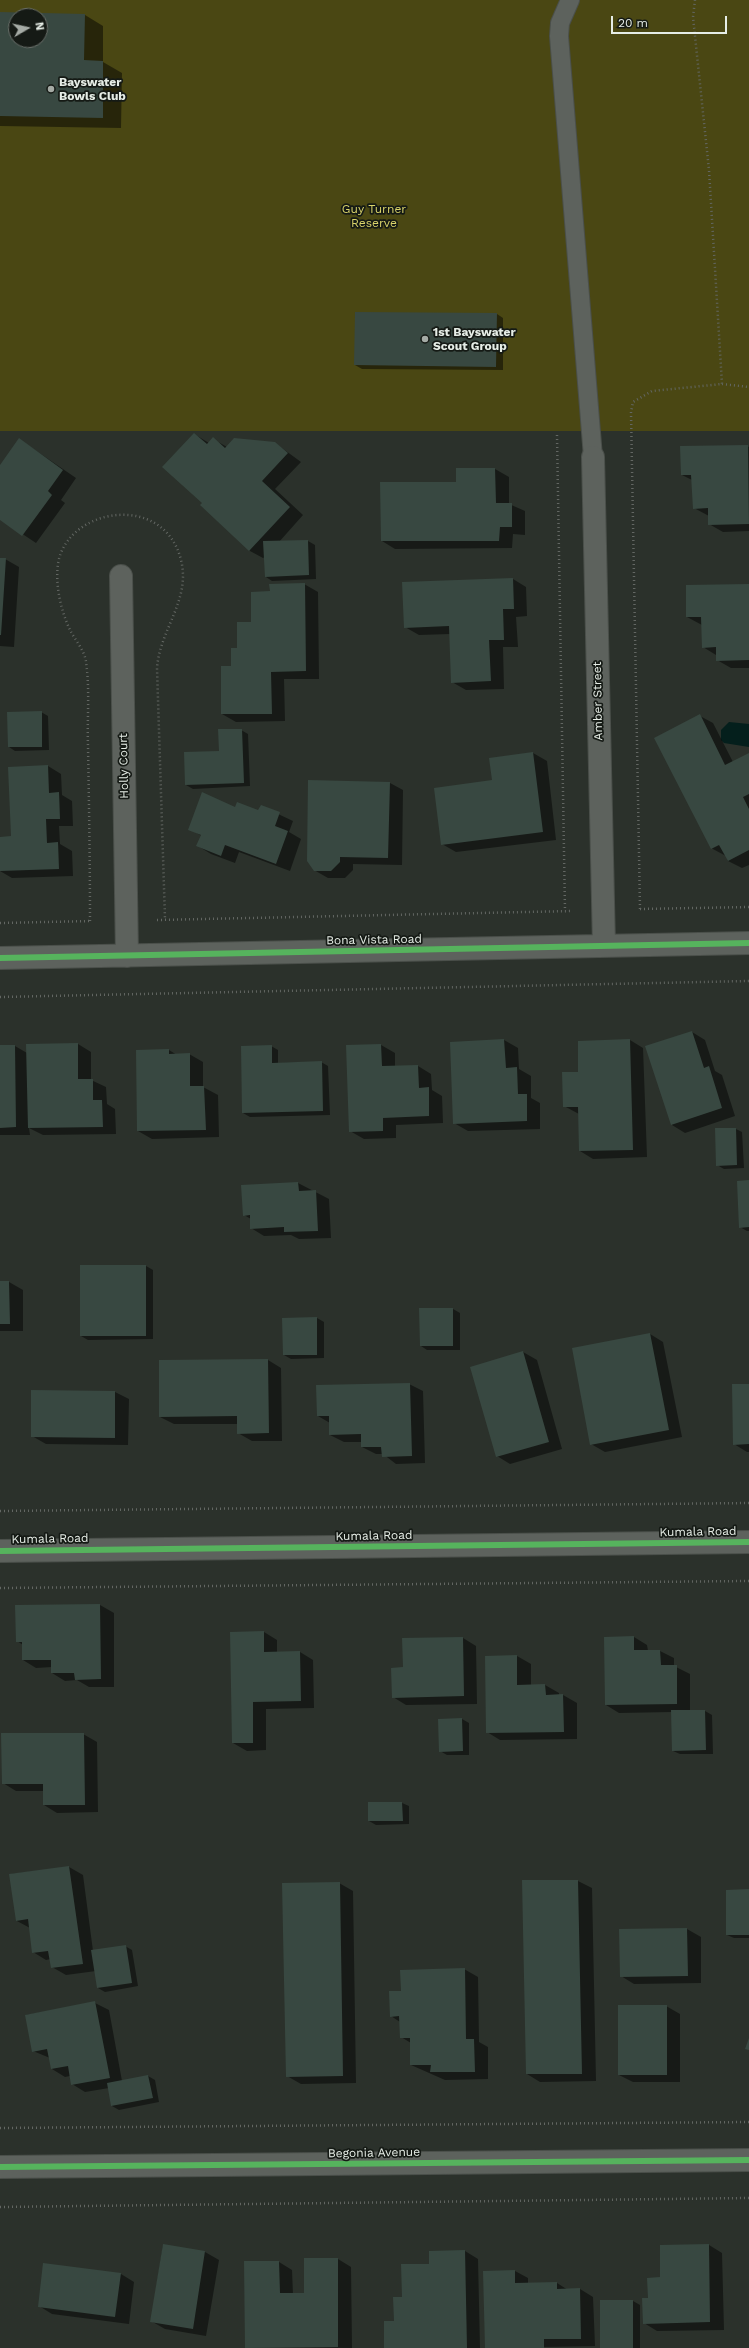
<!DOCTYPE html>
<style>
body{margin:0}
#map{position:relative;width:749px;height:2348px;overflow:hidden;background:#2b312b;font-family:"Work Sans",sans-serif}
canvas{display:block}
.north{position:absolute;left:8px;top:8px;width:40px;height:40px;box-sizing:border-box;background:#151a15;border:1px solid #696e69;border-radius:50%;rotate:81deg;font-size:11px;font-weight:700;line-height:16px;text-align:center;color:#e6ede6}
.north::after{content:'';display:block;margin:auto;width:14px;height:18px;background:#a5aba5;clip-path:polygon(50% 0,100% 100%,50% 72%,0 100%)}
.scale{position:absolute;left:611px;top:16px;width:116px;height:18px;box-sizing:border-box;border:2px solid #e6ede6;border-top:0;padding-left:5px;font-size:12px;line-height:14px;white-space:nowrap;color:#e6ede6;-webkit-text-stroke:3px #151a15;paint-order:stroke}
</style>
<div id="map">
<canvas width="749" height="2348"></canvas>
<div class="north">N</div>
<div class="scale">20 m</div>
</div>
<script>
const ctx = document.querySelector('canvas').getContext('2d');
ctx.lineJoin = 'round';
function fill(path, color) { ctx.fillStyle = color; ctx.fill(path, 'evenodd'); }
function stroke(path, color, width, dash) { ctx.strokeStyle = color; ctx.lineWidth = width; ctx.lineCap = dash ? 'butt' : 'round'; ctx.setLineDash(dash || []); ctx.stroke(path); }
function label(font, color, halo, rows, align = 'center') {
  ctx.font = font + ' "Work Sans",sans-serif'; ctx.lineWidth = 3.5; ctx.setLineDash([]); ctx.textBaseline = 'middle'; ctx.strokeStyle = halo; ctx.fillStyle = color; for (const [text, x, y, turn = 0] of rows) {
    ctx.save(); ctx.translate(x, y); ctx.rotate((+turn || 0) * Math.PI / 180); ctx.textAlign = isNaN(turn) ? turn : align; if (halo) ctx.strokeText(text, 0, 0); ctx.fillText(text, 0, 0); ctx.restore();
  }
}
fill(new Path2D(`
 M0,0h749v431h-749zM16,16h24v24h-24z`), '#4a4713');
fill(new Path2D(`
 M729,722l20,2v23l-25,-4 -3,-3v-10z`), '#041f1c');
fill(new Path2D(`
 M0,13l85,2 18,11v36l19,11 -1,55 -121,-2zM16,16h24v24h-24z
 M497,314l6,4v52l-141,-1 -7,-4z
 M194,434l15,9 4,-4 14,8 48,-4 26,19 -26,27 28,26 -24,27 29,-1 7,4 1,34 -44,2 -6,-4 -1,-20 -2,1 -13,-7 -49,-46 2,-2z
 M19,439l57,39 -15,22 4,3 -29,40 -36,-24v-53z
 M747,446l2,1v84l-26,1 -14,-8v-8l-15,-8 -2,-28 -10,-5z
 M457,469h38l14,8v27l16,7v24l-12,-1 -1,14 -117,1 -13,-8 75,-58z
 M0,559h5l14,8 -5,80 -14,-1z
 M513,579l13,8 1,29 -11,1 2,30h-15l1,42 -38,1 -14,-8 -2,-48 -31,1 -14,-8z
 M304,584l14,8 1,87h-35l1,42 -49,1 -14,-8 10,-47 6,-18 33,-57z
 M749,585v83h-18l-14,-8 -1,-5 -13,-8 -1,-22 -15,-8z
 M41,712l7,4 1,34 -34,1 -6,-4z
 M700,716l13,7 20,39 16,-8v111l-7,3 -14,-7 -2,-5 -15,-8z
 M241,730l7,4 2,52 -57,3 -7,-4z
 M533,753l14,8 9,79 -100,12 -14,-8 51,-63z
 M48,766l13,8 1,21 10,6 1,25h-14l1,18 12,7 1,25 -61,2 -12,-7v-33l12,-1z
 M390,783l13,7 -1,75 -49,-1v6l-8,8h-17l-14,-8z
 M261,806l32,15 -4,11 12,7 -11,32 -51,-19 -4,11 -24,-9 -13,-8 4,-10 -13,-7 47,-21 23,3z
 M692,1032l13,8 10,31 7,4 13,41 -50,17 -13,-8 -25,-79z
 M504,1040l14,8 1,21 12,7v22l9,5v26l-72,2 -14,-8 -3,-80z
 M630,1040l13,8 4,109 -54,2 -13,-8 -1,-37 -15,-8 15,-33z
 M78,1044l13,8v28l15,7 1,17 8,5 1,25 -73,1 -14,-7 1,7h-30v-89h15l12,7z
 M381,1045l14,8v13h23l13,8 1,16 10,6 1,27 -47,2v13l-32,1 -14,-8 -3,-85z
 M271,1046l7,4v13l43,-1 7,4 2,49 -80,2 -7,-4z
 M169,1050l8,5 12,-1 14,8v25l15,8 1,42 -67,2 -14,-8 -1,-80z
 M736,1129l6,3 2,36 -20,1 -7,-4z
 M749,1181v50h-2l-7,-4z
 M298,1183l31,16 2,39 -32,1 -8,-4 -27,1 -13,-8v-9l-7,-4z
 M146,1266l7,4v69l-65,1 -7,-4z
 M0,1282h9l14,8v41h-23z
 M453,1309l7,4v37h-33l-6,-4z
 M317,1318l7,4v36l-33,1 -7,-4 -1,-36z
 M650,1334l13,8 19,95 -77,15 -14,-8z
 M523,1352l14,8 25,89 -52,15 -13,-8z
 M268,1360l13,8 1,73h-30l-14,-8v-9h-64l-14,-7z
 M409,1384l14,7 2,72 -29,1 -13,-10h-7l-14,-7v-5h-18l-14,-7v-12l-12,-7z
 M749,1385v67h-2l-13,-8z
 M32,1391l83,1 14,7 -1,46 -82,-1 -14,-8z
 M100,1605l14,8v74h-25l-12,-7 -12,1 -13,-8v-6l-16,1 -13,-8v-15l-6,-4z
 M264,1632l13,8v13l23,-1 13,8 1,48 -48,1v41l-19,1 -14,-8z
 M634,1637l13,8 1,6h12l14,7v8l16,8v37h15l7,4 1,39h-33l-7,-3 -1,-39 -53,1 -13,-8z
 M463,1638l13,8 1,58 -71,1 -13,-8 11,-29z
 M517,1656l14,8v22l14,-1 14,8v3l4,-1 14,8v36l-77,1 -13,-8 -1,-75z
 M462,1719l7,4v32h-22l-7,-4z
 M83,1734l14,8 1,70 -41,1 -13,-8v-14h-28l-13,-8z
 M369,1803h33l7,3v18l-33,1 -7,-4z
 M69,1867l14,8 10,76 32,-5 7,4 6,36 -33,6 -7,-4 -2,-17 -30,4 -14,-8 -1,-8 -5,1 -13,-8 -3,-24 -13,-7 -6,-47z
 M578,1881l14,7 4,193 -56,1 -13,-8z
 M339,1883l14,8 3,192 -55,1 -14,-8z
 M749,1890v48h-15l-7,-3z
 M687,1929l14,8v46l-67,1 -13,-8 -1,-46z
 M464,1969l14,8 1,65 9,5v32l-43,1 -34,-15v-22l-10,-6 -1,-15 -9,-6 11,-24z
 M95,2003l14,7 13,71 26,-5 7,4 4,22 -40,8 -7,-4 -3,-18 -24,4 -13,-8 -2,-8 -5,1 -13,-8 -2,-11 -17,-7 -7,-36z
 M666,2006l14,8v68h-47l-14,-7z
 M163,2245l42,7 14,8 -13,76 -41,-7 -14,-8z
 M709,2245l13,8 2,77 -67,1 -13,-8 5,-24 12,-21z
 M465,2251l13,8 2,89h-95l18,-50 27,-33z
 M338,2259l13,8 1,81 -106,-1 33,-85 13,8 1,25 12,-1z
 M515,2271l13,7v6l29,-1 11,7 12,-1 13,8 2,49 -109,2z
 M121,2274l13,8 -5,42 -77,-10 -13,-8z
 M633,2301l7,4v43h-39z`), '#0007');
fill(new Path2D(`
 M0,12l85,2 -1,46 19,1v57l-103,-2zM16,16h24v24h-24z
 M355,312l142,1 -1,54 -142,-2z
 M194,433l13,11 6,-7 12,11 9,-10 41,4 13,11 -26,28 28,26 -41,44 -49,-46 2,-2 -40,-36z
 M19,438l44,32 -15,21 4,4 -30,41 -22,-16v-55z
 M748,445l1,79 -41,1v-17l-15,1 -2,-34h-10l-1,-29z
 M456,468h39l1,35h16v24h-12l-1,14h-118l-1,-59h76z
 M308,540l1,35 -44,2 -2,-36z
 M0,558h6l-5,77h-1z
 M513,578l1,31h-11l1,31h-15l2,41 -40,2 -2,-57 -45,2 -2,-46z
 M305,583l1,88 -35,1 1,42h-51v-48h10v-18h6v-26h14v-30l19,-1 -1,-7z
 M749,584v76l-33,1v-14l-14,1 -1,-31h-15v-32z
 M42,711v36h-34l-1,-35z
 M700,714l25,51 24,-12v41l-6,3 6,12v41l-21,11 -9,-16 -8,4 -57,-111z
 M218,729h24l2,54 -59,2 -1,-33 35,-1z
 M533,752l10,80 -102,13 -7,-57 58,-8 -3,-22z
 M48,765l1,28 10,-1 1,27h-14l1,24 11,-1 1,27 -59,2v-34l11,-1 -3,-69z
 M308,780l82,2 -2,76 -48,-1v5l-9,9h-17l-7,-10z
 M202,792l33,15 2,-5 21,8 3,-5 19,7 -5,14 13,5 -12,33 -51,-19 -4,11 -25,-10 5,-11 -13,-5z
 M692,1031l12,37 5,-2 13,42 -51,17 -26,-79z
 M504,1039l2,29 11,-1 1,27h9v27l-74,3 -3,-82z
 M630,1039l3,111 -54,1 -1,-44h-15l-1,-35h16v-31z
 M78,1043v36h15v21h9l1,27 -75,1 -2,-84z
 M381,1044l1,22 36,-1 1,23 10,-1v29l-46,2v13l-34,1 -3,-87z
 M0,1045h15l1,82 -16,1z
 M272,1045v18l50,-2 1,50 -81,2 -1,-67z
 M169,1049v5l21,-1v33h14l2,44 -69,1 -1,-81z
 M715,1128h21l1,37 -21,1z
 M749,1180v47l-10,1 -2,-47z
 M298,1182l1,9 17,-1 2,41 -34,1v-5l-34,2v-14l-7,1 -2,-31z
 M80,1265h66v71h-66z
 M0,1281h9l1,43h-10z
 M419,1308h34v38h-33z
 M317,1317v38h-34l-1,-37z
 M650,1333l19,97 -79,15 -18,-97z
 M523,1351l26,91 -53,15 -26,-90z
 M268,1359l1,74 -32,1v-18l-78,1v-57z
 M410,1383l2,73 -30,1 -1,-10h-20v-13l-32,1v-19h-12l-1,-31z
 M732,1384h17v60l-16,1z
 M31,1390l84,1v47l-84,-1z
 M100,1604l1,75 -26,1 -1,-7h-23v-13h-29v-18h-6l-1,-37z
 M264,1631v21l36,-1 1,50 -48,1v41h-21l-2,-111z
 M634,1636v14h26l1,15h16v39l-72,1 -1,-68z
 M463,1637l1,59 -72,2 -1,-30 12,-1 -1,-29z
 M517,1655v30l28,-1 1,11 17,-1 1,38 -78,1 -1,-77z
 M671,1710h34l1,40 -34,1z
 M462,1718l1,33 -24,1 -1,-33z
 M1,1733h83l1,72h-42v-21h-41z
 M368,1802h34l1,19h-35z
 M69,1866l14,98 -32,4 -3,-17 -16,2 -4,-34 -12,2 -7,-47z
 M522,1880h56l4,194h-56z
 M340,1882l3,194 -57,1 -4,-194z
 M749,1889v46h-23v-45z
 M687,1928l1,48 -68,1 -1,-48z
 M126,1945l6,38 -35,5 -6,-38z
 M465,1968l1,71h8l1,33h-45l1,-7h-21v-27h-10l-1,-22 -9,1 -1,-26h12l-1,-21z
 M95,2001l15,77 -39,7 -3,-19 -17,3 -4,-20 -15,3 -7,-37z
 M618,2005h49v70h-49z
 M749,2038v12l-4,-1z
 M148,2075l5,23 -42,8 -4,-23z
 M163,2244l42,7 -12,78 -43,-7z
 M709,2244l1,78 -67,2 -1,-26h6l-1,-20 13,-1v-32z
 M465,2250l2,98h-83v-27h10l-1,-24h9l-1,-33h28v-13z
 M304,2258h34v89l-93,1 -1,-87h35l1,32h24z
 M43,2263l78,10 -6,44 -77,-10z
 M515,2270v13l42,-1v7l23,-1 1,51h-37v9h-59l-2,-77z
 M600,2300h33v48h-33z`), '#384841');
const service = new Path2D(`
 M570,0l-10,23 -1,13 34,421`);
const minor = new Path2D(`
 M593,457l11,489
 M121,576l6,380
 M0,958l749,-15
 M0,1551l749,-9
 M0,2167l749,-7`);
stroke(service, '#4a4f4a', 20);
stroke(minor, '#4a4f4a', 24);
stroke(new Path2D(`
 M722,384l27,3
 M557,435l8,476
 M640,909l-9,-497 2,-10 19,-11 70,-7 -13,-214 -16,-153 2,-17
 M640,909l109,-2
 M157,920l415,-9
 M90,921c0,-58 -1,-117 -2,-175 -1,-28 2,-57 -2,-84 -1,-11 -11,-22 -16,-32 -9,-19 -15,-45 -12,-66 8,-56 106,-73 123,-4 10,40 -21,69 -24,108l8,251
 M0,923l91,-2
 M0,997l749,-16
 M0,1511l749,-8
 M0,1588l749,-7
 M0,2128l749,-6
 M0,2207l749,-9`), '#636763', 2.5, [1, 3]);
stroke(service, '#5d625d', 18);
stroke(minor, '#5d625d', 22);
stroke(new Path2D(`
 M0,958l749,-15
 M0,1551l749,-9
 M0,2167l749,-7`), '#56b35d', 6);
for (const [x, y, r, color] of [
 [51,89,4,"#a5aba5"],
 [425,339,4,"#a5aba5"]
]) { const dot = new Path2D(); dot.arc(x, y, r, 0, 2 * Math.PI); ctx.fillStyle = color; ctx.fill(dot); stroke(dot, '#151a15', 1.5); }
label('bold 12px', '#e6ede6', '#151a15', [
 ["Bayswater",59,82],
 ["Bowls Club",59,96],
 ["1st Bayswater",433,332],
 ["Scout Group",433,346]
], 'left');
label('12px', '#dad46a', '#151a15', [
 ["Guy Turner",374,209],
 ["Reserve",374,223]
]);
label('12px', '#e6ede6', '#151a15', [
 ["Amber Street",598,701,-91],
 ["Holly Court",124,766,-91],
 ["Bona Vista Road",374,940,-1],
 ["Kumala Road",698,1532,-1],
 ["Kumala Road",374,1536,-1],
 ["Kumala Road",50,1539,-1],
 ["Begonia Avenue",374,2153,-1]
]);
</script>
